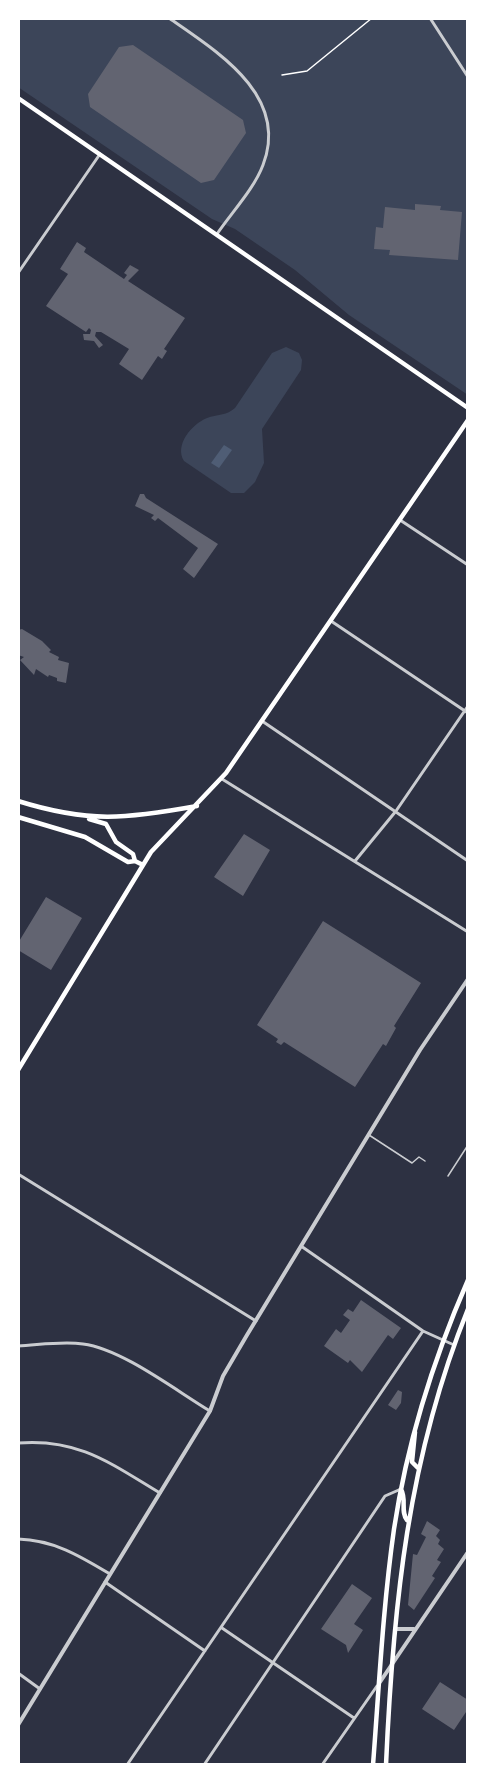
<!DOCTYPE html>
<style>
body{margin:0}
#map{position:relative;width:486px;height:1783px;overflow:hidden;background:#2d3142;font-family:"Sofia Sans Condensed",sans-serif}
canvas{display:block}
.frame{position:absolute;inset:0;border:20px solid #fff;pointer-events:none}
</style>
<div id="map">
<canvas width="486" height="1783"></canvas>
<div class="frame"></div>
</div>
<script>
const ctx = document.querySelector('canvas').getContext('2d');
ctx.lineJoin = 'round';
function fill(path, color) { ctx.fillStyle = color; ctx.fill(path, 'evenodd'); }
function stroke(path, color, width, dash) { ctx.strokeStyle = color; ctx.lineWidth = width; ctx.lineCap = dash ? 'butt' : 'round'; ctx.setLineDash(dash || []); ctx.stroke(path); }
fill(new Path2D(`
 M18,18h450v377l-119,-80 -54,-45 -60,-41 -23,-10 -194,-132z
 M286,347l13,6 3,7 -1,10 -39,59 2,34 -9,19 -11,11h-13l-47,-32c-10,-16 8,-37 23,-43 10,-4 19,-2 28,-10l37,-55z`), '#3c4559');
fill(new Path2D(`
 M224,445l8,5 -13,18 -8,-5z`), '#4f5d75');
fill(new Path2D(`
 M133,45l110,75 3,13 -32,47 -13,3 -111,-76 -2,-13 31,-47z
 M415,204l26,2 -1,4 22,2 -4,48 -69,-5 1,-5 -16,-1 2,-22 7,1 2,-21 30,3z
 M77,242l9,6 -2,4 40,27 3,-4 -3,-2 6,-8 9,5 -11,11 57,37 -21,31 3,2 -5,8 -4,-3 -16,24 -23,-16 10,-15 -28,-17h-5l-1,4 8,9 -4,3 -5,-7 -10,-1 -1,-6h7l1,-4 -2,-2 -3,4 -40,-26 22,-32 -8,-5z
 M140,494h4l2,4 72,46 -24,34 -11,-9 15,-21 -40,-30 -3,3 -4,-3 3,-3 -19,-9z
 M22,629l20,12 9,9 -2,2 10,5 -1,3 11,3 -3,20 -9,-2v-3l-8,-3 -1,2 -12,-8 -2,6 -14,-15 4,-3 -6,-2v-25z
 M244,834l26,16 -27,46 -29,-19z
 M46,897l36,21 -31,52 -33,-20v-7z
 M323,921l98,62 -27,43 2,2 -10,18 -3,-2 -28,43 -71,-45 -3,3 -5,-3 2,-3 -21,-14z
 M361,1300l40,28 -8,11 -5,-4 -26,37 -12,-12 -2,3 -24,-17 12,-17 5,4 9,-13 -7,-5 5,-6 5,3z
 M398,1390l4,2 -1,11 -5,7 -8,-5z
 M427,1521l13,9 -4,6 4,4 -2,4 6,5 -7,11 4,2 -9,14 3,2 -21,32 -6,-5 5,-51 4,1 9,-18 -5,-3z
 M352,1584l20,14 -18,26 9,6 -15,23 -2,-8 -25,-16z
 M440,1682l28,18v9l-14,21 -32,-21z`), '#626471');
stroke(new Path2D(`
 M282,75l25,-4 65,-53`), '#fff', 1.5);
stroke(new Path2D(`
 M369,1135l43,28 7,-6 6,4
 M448,1176l20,-31`), '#caccd0', 1.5);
stroke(new Path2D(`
 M169,18c47,33 121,77 94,147 -9,24 -31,47 -46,69
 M430,18l38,59
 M18,273l82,-119
 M400,520l68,45
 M331,621l137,92
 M262,721l206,140
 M222,779l246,153
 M355,861l41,-50 72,-105
 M18,1174l238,147
 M301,1246l122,85 31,14
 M18,1346c21,-1 44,-5 65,-2 39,5 92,46 127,67
 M18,1443c60,-5 92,20 142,50
 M18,1539c36,1 62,17 92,35
 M105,1582l100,69
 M222,1628l132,90
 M18,1673l22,16
 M127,1765l296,-434
 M204,1765l181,-269 16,-7
 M322,1765l55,-79`), '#caccd0', 3);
stroke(new Path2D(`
 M396,1629h18
 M380,1682l88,-130
 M18,1725l192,-314 13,-35 24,-41 173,-285 48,-71`), '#caccd0', 4);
stroke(new Path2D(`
 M18,801c70,22 108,18 179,5
 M18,817l67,20 43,25 7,-1
 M89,819l17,5 10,18 17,12 2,7 8,4
 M18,1070l133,-218 75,-79 242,-353`), '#fff', 4.5);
stroke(new Path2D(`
 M18,98l450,310
 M415,1432l-3,30 6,6
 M401,1489c6,11 -1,22 6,31
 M373,1765c6,-78 10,-159 21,-236 13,-86 39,-169 74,-249
 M386,1765c7,-159 22,-308 82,-456`), '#fff', 4.5);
</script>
